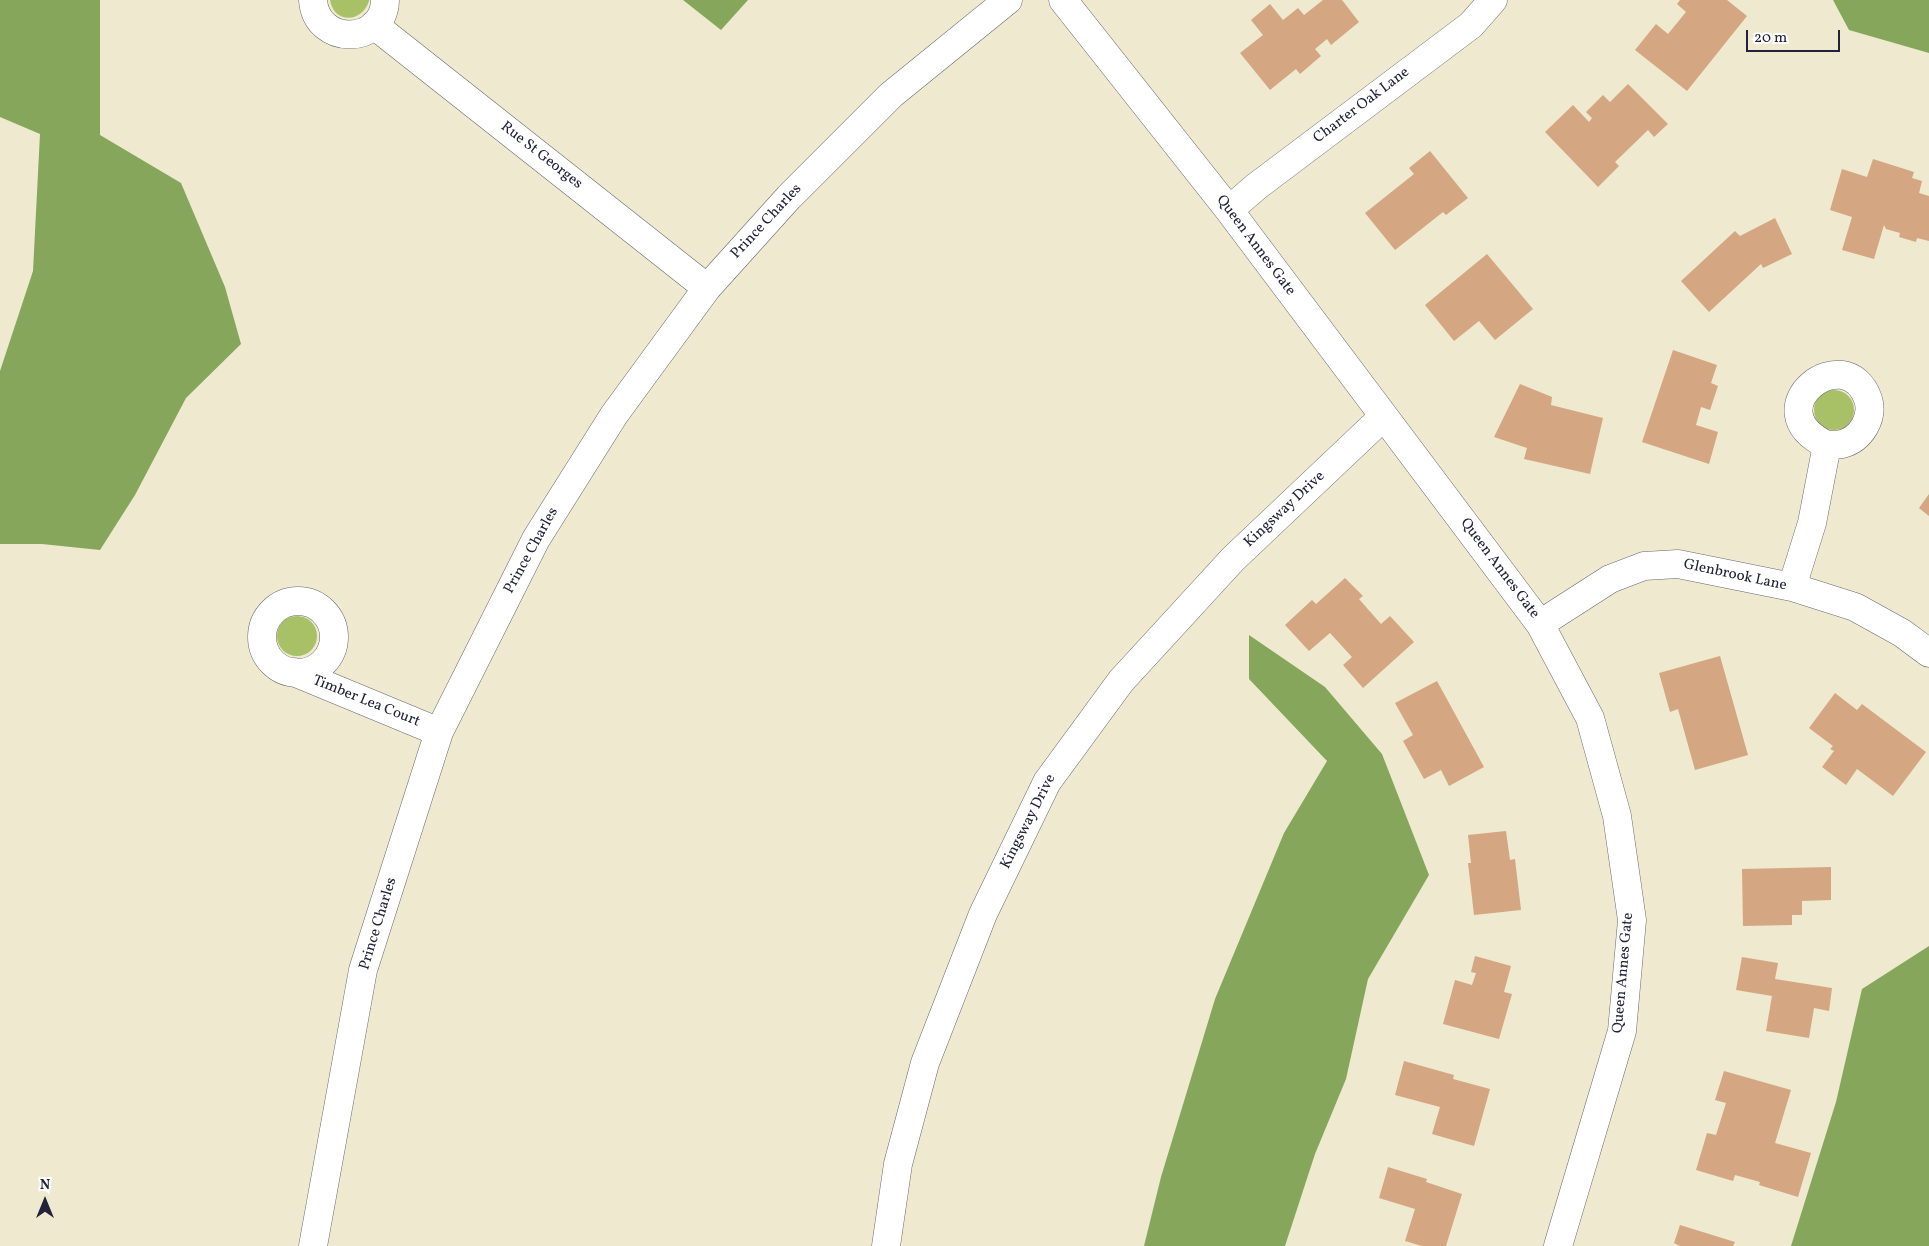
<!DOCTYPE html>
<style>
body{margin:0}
#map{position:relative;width:1929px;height:1246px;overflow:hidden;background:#eee9cf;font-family:Vollkorn,serif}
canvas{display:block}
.north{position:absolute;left:20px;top:1176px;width:50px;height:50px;-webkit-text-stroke:4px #fff;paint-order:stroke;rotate:0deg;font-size:14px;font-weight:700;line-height:20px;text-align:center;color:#22223b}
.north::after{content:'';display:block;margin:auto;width:18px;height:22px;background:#22223b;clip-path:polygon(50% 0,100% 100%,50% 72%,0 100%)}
.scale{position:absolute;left:1746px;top:30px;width:94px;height:22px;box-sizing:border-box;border:2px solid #22223b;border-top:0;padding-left:6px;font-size:15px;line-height:18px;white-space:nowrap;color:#22223b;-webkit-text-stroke:4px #fff;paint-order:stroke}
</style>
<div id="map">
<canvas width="1929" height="1246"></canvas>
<div class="north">N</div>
<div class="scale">20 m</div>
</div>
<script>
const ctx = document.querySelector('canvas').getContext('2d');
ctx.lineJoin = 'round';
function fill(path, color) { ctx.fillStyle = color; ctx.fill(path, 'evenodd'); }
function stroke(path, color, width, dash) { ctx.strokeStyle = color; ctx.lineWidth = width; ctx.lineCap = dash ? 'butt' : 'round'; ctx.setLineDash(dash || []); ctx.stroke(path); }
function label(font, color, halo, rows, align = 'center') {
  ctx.font = font + ' Vollkorn,serif'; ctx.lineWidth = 4; ctx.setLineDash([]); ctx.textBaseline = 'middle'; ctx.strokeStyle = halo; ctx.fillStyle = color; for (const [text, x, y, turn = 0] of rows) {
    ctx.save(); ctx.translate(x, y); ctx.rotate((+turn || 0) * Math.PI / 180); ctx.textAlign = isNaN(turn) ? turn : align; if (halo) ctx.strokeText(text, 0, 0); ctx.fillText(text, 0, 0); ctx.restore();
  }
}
fill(new Path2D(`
 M330,0h39v1c-7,22 -35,23 -39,-1z
 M1814 410a20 20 0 1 1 40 0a20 20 0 1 1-40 0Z
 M277 636a20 20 0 1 1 40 0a20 20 0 1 1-40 0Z`), '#a9c166');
fill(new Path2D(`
 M0,0h100v135l81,48 44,104 16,57 -55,54 -51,97 -35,55 -58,-6h-42v-173l33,-100 7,-137 -40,-17z
 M683,0h65l-27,30z
 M1833,0h96v53l-80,-23z
 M1249,635l76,52 57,67 47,121 -61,104 -22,100 -31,75 -30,92h-141l17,-69 54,-178 69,-166 43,-72 -78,-82z
 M1929,946v300h-138l45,-144 26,-113z`), '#86a75b');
fill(new Path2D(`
 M1323,0h19l17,22 -28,23 -4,-6 -12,10 6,7 -21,18 -4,-5 -26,21 -30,-37 23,-18 -12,-15 19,-16 13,16 15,-12 6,7z
 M1680,0h47l20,16 -60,75 -52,-41 21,-26 12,10 18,-22 -9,-8z
 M1628,84l40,40 -14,13 -6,-7 -33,32 4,4 -21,21 -53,-55 28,-27 16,17 3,-4 -6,-6 17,-17 7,7z
 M1430,151l38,47 -22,17 -3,-3 -48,38 -30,-37 49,-39 -5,-6z
 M1873,159l41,13 -2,6 10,3 -3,12 10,3v45l-12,-3 -1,4 -17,-5 1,-4 -14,-4 -2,-4 -10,34 -32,-9 10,-33 -22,-7 12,-41 25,8z
 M1775,218l17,36 -29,14 -2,-4 -52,48 -28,-31 54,-50 5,5z
 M1487,254l46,55 -38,31 -16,-19 -25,20 -29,-36z
 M1673,350l44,15 -6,18 7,3 -8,24 -9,-3 -5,18 22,7 -9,32 -67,-22z
 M1520,384l32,13 -1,8 52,13 -13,56 -66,-15 3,-11 -33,-11z
 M1929,494v22l-10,-8z
 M1345,578l18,18 -4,3 22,25 9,-8 24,26 -51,46 -20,-23 9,-8 -22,-24 -21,18 -24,-26 27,-25 4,4z
 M1720,656l28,99 -53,15 -17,-61 -8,3 -11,-39z
 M1437,681l47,86 -35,19 -8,-16 -17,9 -21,-38 10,-6 -18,-32z
 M1835,693l22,17 5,-6 64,48 -33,44 -36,-27 -11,16 -24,-18 12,-16 -4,-2 3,-3 -24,-18z
 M1506,831l4,29 5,-1 6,51 -47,5 -6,-52h3l-3,-28z
 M1831,867v33l-29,1v14h-10v10l-49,1 -1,-57z
 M1475,956l36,10 -7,26 8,2 -13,45 -56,-15 12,-44 17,5 4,-12 -5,-1z
 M1742,957l36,6 -3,16 57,9 -3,23 -15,-3 -5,30 -43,-7 6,-35 -36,-6z
 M1404,1061l50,14 -1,4 37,10 -16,57 -42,-12 8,-27 -45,-12z
 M1724,1071l67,19 -16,53 36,10 -13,44 -39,-12 1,-3 -25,-7 -2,6 -37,-11 11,-37 9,2 10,-32 -11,-3z
 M1388,1167l39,12 -1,3 36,12 -16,52h-24l-17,-5 10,-32 -36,-11z
 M1680,1225l55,17 -2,4h-53l-6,-3z`), '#d4a682');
const minor = new Path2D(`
 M313,0c3,46 71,46 72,0
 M1063,0l166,210 311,414 50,94 27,98 15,104 -10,111 -64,215
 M374,25l333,263
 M1229,210l28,-24 214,-161 22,-25
 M1792,587l20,-64 15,-78c5,0 10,0 15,-1 19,-5 32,-26 26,-45 -22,-62 -116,10 -41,46
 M262 637a36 36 0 1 1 72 0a36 36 0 1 1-72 0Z
 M1540,624l70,-45 34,-13 34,-2 114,23 63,20 47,26 27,20
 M294,672l145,60
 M313,1246l50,-276 76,-238 97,-193 78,-124 93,-127 82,-91 102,-102 117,-95
 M886,1246l12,-82 27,-101 58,-149 64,-132 74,-101 112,-122 150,-142`);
stroke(minor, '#69686f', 29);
stroke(minor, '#fff', 28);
label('15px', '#22223b', '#fff', [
 ["Charter Oak Lane",1362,106,-37],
 ["Rue St Georges",541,156,38],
 ["Prince Charles",767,222,-47],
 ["Queen Annes Gate",1255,246,53],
 ["Kingsway Drive",1285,510,-43],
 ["Prince Charles",532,551,-61],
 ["Queen Annes Gate",1499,569,53],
 ["Glenbrook Lane",1735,576,12],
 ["Timber Lea Court",366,702,22],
 ["Kingsway Drive",1029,822,-63],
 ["Prince Charles",379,924,-73],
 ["Queen Annes Gate",1624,973,-85]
]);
</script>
